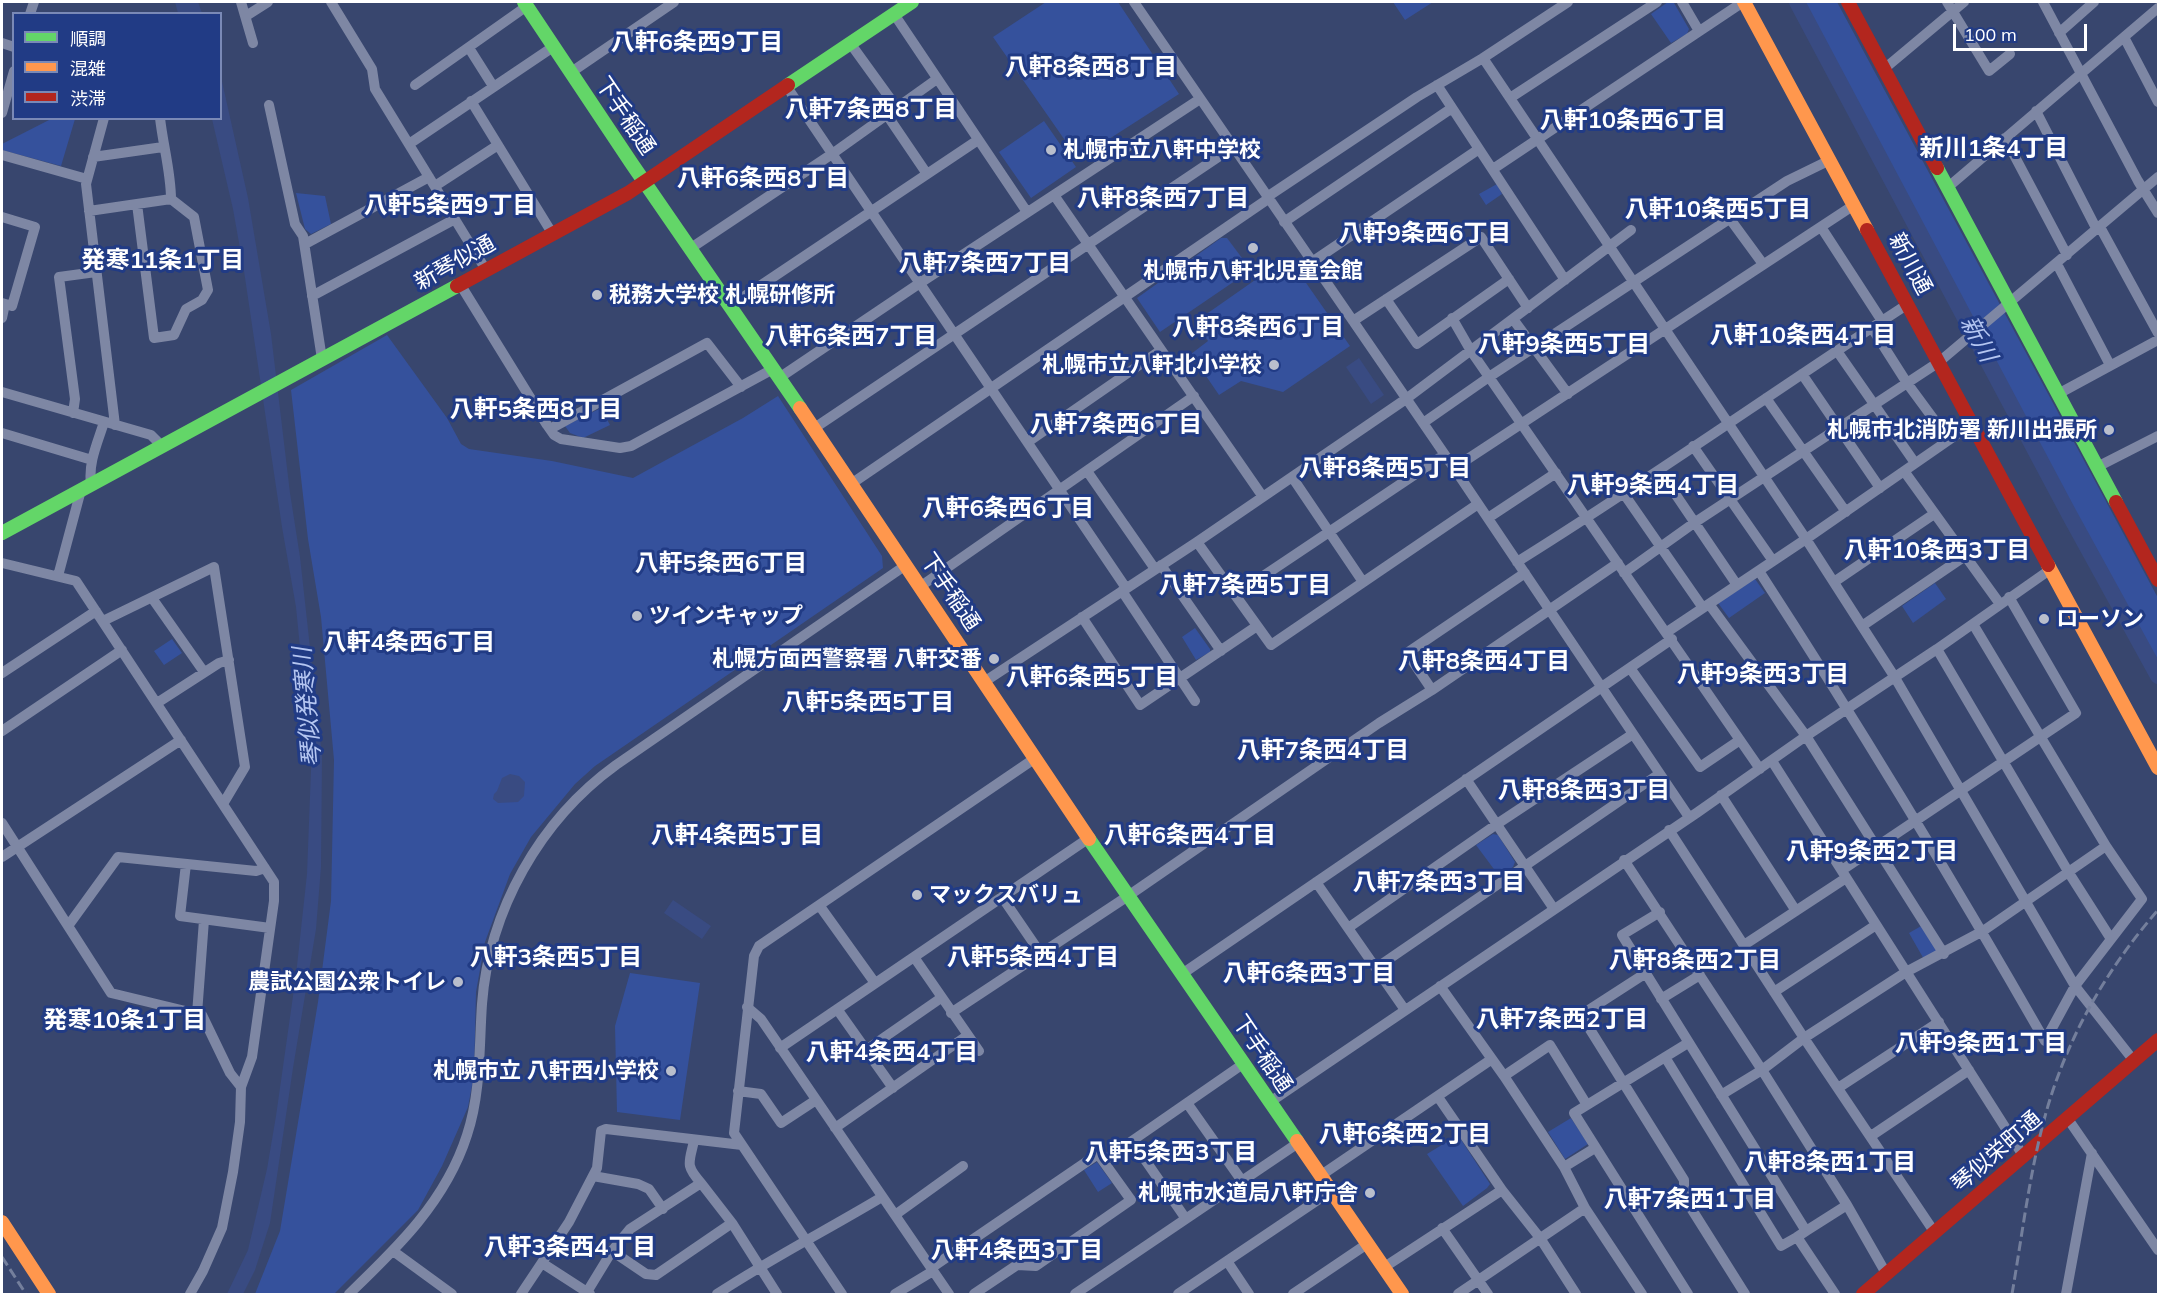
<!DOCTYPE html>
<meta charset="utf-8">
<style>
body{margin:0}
#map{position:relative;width:2160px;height:1296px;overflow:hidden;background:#38466e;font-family:Mulish,"Noto Sans JP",sans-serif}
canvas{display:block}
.frame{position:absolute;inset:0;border:3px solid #fff;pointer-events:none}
.legend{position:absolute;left:12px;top:12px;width:210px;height:108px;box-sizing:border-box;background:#213b85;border:2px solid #7a89b6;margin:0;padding:8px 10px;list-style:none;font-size:18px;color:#fff}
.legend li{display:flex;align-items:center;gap:12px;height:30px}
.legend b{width:30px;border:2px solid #7a89b6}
.scale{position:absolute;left:1953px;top:24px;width:134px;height:27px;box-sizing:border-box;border:3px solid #fff;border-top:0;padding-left:8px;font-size:18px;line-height:21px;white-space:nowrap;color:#fff;-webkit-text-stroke:4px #213b85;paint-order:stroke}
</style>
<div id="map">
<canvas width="2160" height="1296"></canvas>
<div class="frame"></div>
<ul class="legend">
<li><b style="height:8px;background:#63d668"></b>順調</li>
<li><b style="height:8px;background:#ff974d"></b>混雑</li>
<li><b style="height:8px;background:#b3261e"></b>渋滞</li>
</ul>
<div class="scale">100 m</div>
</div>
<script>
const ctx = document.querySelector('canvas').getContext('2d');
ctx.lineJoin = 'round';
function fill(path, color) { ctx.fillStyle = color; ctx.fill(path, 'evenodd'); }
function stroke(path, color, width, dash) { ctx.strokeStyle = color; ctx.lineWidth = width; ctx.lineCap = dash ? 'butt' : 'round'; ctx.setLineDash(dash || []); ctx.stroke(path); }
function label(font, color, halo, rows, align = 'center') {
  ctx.font = font + ' Mulish,"Noto Sans JP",sans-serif'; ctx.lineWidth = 6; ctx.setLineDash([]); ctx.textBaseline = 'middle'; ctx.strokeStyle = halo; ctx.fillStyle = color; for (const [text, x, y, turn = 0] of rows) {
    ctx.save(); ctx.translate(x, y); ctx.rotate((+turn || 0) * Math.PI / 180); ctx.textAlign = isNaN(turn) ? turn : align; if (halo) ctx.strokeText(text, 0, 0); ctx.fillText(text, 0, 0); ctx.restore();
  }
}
fill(new Path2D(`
 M1046,2h72l61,92 -101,65 -85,-122z
 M1393,2h40l-28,18z
 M1668,2l6,1 15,26 -2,5 -16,9 -20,-29z
 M1801,2h36l321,596v69z
 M51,119h24l-14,47 -59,-16v-6z
 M1044,121l32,46 -45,31 -32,-46z
 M1497,184l5,10 -16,11 -7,-11z
 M296,193l29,3 6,28 -20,10 -6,-5z
 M1221,238h6l24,32 -91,62 -23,-34z
 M1288,257l62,89 -67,46 -42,-11 -22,14 -28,-41 17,-13 -13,-19z
 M387,335l60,83 14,26 8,5 83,12 81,17 110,-60 35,-22 104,160 1,12 -288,198 -20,18 -44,53 -21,37 -25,68 -9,50 -2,83 -6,32 -26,59 -24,44 -84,84h-79l25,-63 38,-229 13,-101 3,-141 -13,-143 -13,-78 -17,-149z
 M601,408l9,17 -27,13 -13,-5 -5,-7z
 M1755,579l10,14 -36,25 -11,-15z
 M1935,583l11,16 -33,24 -11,-17z
 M1195,628l15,21v3l-14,8 -14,-23z
 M172,639l10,14 -18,12 -10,-14z
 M1493,834l5,1 17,27 -2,5 -14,9 -23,-31z
 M1923,925l18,28 -16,8 -16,-28z
 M630,973l70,10 -20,137 -63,-8 -2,-86z
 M1571,1118l17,26 -23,15 -17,-27z
 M1458,1135l32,49 -3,4 -24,18 -36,-52z
 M1097,1162l15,21 -14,9 -14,-22z`), '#35519c');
fill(new Path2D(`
 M175,2h23l4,11h-24z
 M221,77l27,121 23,136 19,159 10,64 22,199 -1,111 -5,62 -23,139 -23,155 -15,47 -12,24h-16l21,-44 19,-81 9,-53 20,-141 11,-101 5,-130 -8,-56 -8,-81 -14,-80 -38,-256 -11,-62 -21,-90 8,-1z
 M1359,358l25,37 -13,9 -25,-37z
 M510,774l9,2 6,6 -1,14 -6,6 -20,1 -5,-4 1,-5 3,-3 5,-13z
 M673,900l38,26 -9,13 -38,-26z`), '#394b82');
stroke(new Path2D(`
 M1797,2l272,512 89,162`), '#394b82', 16);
stroke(new Path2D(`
 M241,2l12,41
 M331,2l41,67 3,20 111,181
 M1134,2l320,466 235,349
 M1682,2l17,29
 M1947,2l42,69 21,-17
 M2043,2l95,179 20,32
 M30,14l4,-12
 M894,14l133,198
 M246,16l22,-14
 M2059,33l35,-31
 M2124,37l34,65
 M2,43l12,4
 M850,43l47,65
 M469,48l24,38
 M1483,58l323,481 88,137 181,310 59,75
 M1884,69l80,-67
 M570,73l104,-71
 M415,85l112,-79
 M1437,85l128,195
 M787,87l339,501
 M1510,98l147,-96
 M471,101l81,132
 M269,105l26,119 8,12 19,123
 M2036,111l61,119
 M2,113l12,-42
 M887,115l40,59
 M104,118l-18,66 29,241
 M160,118c3,27 11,55 11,81
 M2005,138l62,117
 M409,144l144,-97
 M2,155l85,24
 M93,157l70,-10
 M1493,169l250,-167
 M435,186l63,-41
 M1947,188l211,-180
 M1054,195l209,302
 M1267,197l150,-100 66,-39 85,-56
 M89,211l82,-12 23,18 14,73 -6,10 -16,9 -12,26 -20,3 -17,-134
 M2,217l33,10 -23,79 -10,-3
 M1730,219l33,45
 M1284,222l168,-114
 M1821,227l61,94
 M2100,227l58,106
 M305,244l124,-67
 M691,248l141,-94 105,-75
 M1312,262l167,-113
 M2057,264l53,101
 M460,284l87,141 7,10 7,4 59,9 11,-2 142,-77
 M312,296l143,-77
 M1386,299l31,45 92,-65
 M730,306l248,-166
 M2,318l3,-14
 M1452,318l19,33 289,418
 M1513,319l55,75
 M1353,321l128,-84 47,71
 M1872,328l35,55 42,57
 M1837,351l78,112
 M1802,374l78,114
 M779,378l141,-95 280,-184
 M2,392l149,43 11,11
 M2058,394l100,-54
 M1766,398l80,114
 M73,413l2,-14 -16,-122 37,-5
 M1423,423l66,-46 298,-196 43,-21
 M550,429l157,-86 34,44
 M813,429l420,-282
 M2,433l90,27
 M1028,442l133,-92
 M1693,446l80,115
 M2099,466l59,-30
 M1454,468l400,-263
 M1659,470l78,115
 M1087,471l68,98
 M1904,471l96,133
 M1292,477l71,105
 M91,484c-3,-22 7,-42 13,-62
 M851,484l417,-285
 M1624,494l79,114
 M1488,518l68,-45
 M1197,542l74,103 207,-141
 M1517,562c132,-82 260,-173 391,-258
 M2,563l74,18 198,301v19l-22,156 -11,30 -1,35 -7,50 -11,56 -19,43 -13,23
 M1161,565l60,86
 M1759,571c100,154 195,311 286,470l30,-55 67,-87 -36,-53 -133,-222
 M1624,573l70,-50 245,-161 219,-185
 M58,576l23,-86
 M1834,582l100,-68
 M921,586l273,-190
 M1122,591l73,110
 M1235,595l209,-140
 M152,598l52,74
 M1709,604l97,132 138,218
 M1082,617l58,88 117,-79
 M103,621l111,-54 31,200 -22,37
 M1862,626l103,-70
 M1667,632l139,-93 166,-115
 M1937,649l132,224 42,66
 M1630,668l70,99 40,-27
 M2,673l94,-62
 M984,682l213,-140 209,-143 225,-169
 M1432,690l-25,-37 118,-80
 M157,703l62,-40 10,-3
 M2,731l120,-81
 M1772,761l252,396
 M1466,779l88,130
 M1721,795l75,116
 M2,823l109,170 91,22 28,58 11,14
 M1669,830l135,208 131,195
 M2,857l179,-117
 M1624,860l138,210 85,135 40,70
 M186,864l-6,52 90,12
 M1842,870l234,-157 -67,-116
 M1316,882l89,128
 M1002,897l39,57
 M819,905l56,78
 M1660,912l-38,23 184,296 -9,6
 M68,926l50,-69 138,14 9,-3
 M1348,928l149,-104 136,-90
 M1744,945l102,-67
 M914,957l65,94
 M1376,968l283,-194
 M1646,973l-65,42 103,165v17l61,97
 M1182,974l490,-335
 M1440,986l64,90 60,91 21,41 57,86
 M1774,992l102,-67
 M1661,999l39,-24
 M747,1007l14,12 188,275
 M837,1009l56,79
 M951,1013l177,-117 251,-173 53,-33 186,-127
 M197,1014l7,-94
 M780,1048l309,-210
 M866,1050l75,-52
 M1665,1057l116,189 16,-9 38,57
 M1504,1076l46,-31 37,60
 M1838,1088l101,-66
 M738,1091l23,3 20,29 35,-23
 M1721,1095l41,-25 42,-32 102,-66 77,-41 123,-85
 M1438,1097l64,93 38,48 36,56
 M1270,1102l428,-290 108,-76 131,-87 114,-80
 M1187,1103l55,78
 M2068,1119l90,131
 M835,1128l133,-93
 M1871,1136l98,-66
 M694,1141c-5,22 -9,24 7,42
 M1132,1141l54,78
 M1103,1161l140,-97
 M1564,1167l31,-19
 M593,1176l45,8 11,5 14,20
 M1320,1176l172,-117
 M895,1215l68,-49
 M1442,1228l46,66
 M1806,1231l41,-26
 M393,1251l59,43
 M612,1251l34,23 10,1 76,-52
 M1227,1261l22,33
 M542,1263l48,31
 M931,1268l167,-114 33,46 -95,66 -19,-1 -43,29
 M1383,1268l119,-78
 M587,1292l25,-41 18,-22 71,-46 31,40 45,71
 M349,1294c48,-46 97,-93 118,-159 14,-42 12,-87 15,-131 7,-94 58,-184 134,-239l290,-200
 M521,1294l48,-72 28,-54 4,-37 5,-2 136,16
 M717,1294c53,-35 110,-64 165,-97
 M842,1294l-108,-161 20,-177 5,-10 275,-187
 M895,1294l38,-23
 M1075,1294l223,-151
 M1178,1294l153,-103
 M1293,1294l74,-50
 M1458,1294l127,-86
 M1688,1294l-114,-181 114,-70
 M2066,1294l26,-141`), '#7e87a4', 10);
stroke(new Path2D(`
 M524,2l108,162 168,244
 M788,85l124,-83
 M1937,168l179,334
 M2,533l455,-247
 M1089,839l208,302`), '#63d668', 14);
stroke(new Path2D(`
 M1744,2l123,228
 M800,408l289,431
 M2048,565l110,203
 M1297,1141l105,153
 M2,1222l47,72`), '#ff974d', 14);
stroke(new Path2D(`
 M1848,2l89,166
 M1867,230l181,335
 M457,286l171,-93 160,-108
 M2116,502l42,78
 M1863,1294l295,-254`), '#b3261e', 14);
stroke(new Path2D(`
 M2,1257l24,37
 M2012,1294c10,-58 17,-117 32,-174 21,-79 61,-149 114,-210`), '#747f9c', 3, [10, 4.5]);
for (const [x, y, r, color] of [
 [1051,150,6,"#b9becc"],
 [1253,248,6,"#b9becc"],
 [597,295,6,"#b9becc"],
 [1274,365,6,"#b9becc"],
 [2109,430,6,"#b9becc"],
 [637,616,6,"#b9becc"],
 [2044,619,6,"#b9becc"],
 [994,659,6,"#b9becc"],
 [917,895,6,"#b9becc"],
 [458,982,6,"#b9becc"],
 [671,1071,6,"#b9becc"],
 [1370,1193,6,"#b9becc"]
]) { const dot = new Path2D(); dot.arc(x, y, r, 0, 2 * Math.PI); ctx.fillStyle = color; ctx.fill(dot); stroke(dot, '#213b85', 2); }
label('22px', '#fff', '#213b85', [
 ["下手稲通",625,116,56],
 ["新琴似通",455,263,-29],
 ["新川通",1910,264,62],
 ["下手稲通",950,592,56],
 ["下手稲通",1262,1054,56],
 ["琴似栄町通",1997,1152,-41]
]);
label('bold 22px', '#fff', '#213b85', [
 ["札幌市立八軒中学校",1063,150,"left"],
 ["札幌市八軒北児童会館",1253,271,"center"],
 ["税務大学校 札幌研修所",609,295,"left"],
 ["札幌市立八軒北小学校",1262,365],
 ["札幌市北消防署 新川出張所",2097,430],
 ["ツインキャップ",649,616,"left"],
 ["ローソン",2056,619,"left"],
 ["札幌方面西警察署 八軒交番",982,659],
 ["マックスバリュ",929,895,"left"],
 ["農試公園公衆トイレ",446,982],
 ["札幌市立 八軒西小学校",659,1071],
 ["札幌市水道局八軒庁舎",1358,1193]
], 'right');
label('bold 24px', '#fff', '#213b85', [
 ["八軒6条西9丁目",697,43],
 ["八軒8条西8丁目",1091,68],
 ["八軒7条西8丁目",871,110],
 ["八軒10条西6丁目",1633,121],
 ["新川1条4丁目",1994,149],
 ["八軒6条西8丁目",763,179],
 ["八軒8条西7丁目",1163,199],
 ["八軒5条西9丁目",450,206],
 ["八軒10条西5丁目",1718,210],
 ["八軒9条西6丁目",1425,234],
 ["発寒11条1丁目",163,261],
 ["八軒7条西7丁目",985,264],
 ["八軒8条西6丁目",1258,328],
 ["八軒10条西4丁目",1803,336],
 ["八軒6条西7丁目",851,337],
 ["八軒9条西5丁目",1564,345],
 ["八軒5条西8丁目",536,410],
 ["八軒7条西6丁目",1116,425],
 ["八軒8条西5丁目",1385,469],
 ["八軒9条西4丁目",1653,486],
 ["八軒6条西6丁目",1008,509],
 ["八軒10条西3丁目",1937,551],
 ["八軒5条西6丁目",721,564],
 ["八軒7条西5丁目",1245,586],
 ["八軒4条西6丁目",409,643],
 ["八軒8条西4丁目",1484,662],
 ["八軒9条西3丁目",1763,675],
 ["八軒6条西5丁目",1092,678],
 ["八軒5条西5丁目",868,703],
 ["八軒7条西4丁目",1323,751],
 ["八軒8条西3丁目",1584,791],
 ["八軒4条西5丁目",737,836],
 ["八軒6条西4丁目",1190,836],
 ["八軒9条西2丁目",1872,852],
 ["八軒7条西3丁目",1439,883],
 ["八軒3条西5丁目",556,958],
 ["八軒5条西4丁目",1033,958],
 ["八軒8条西2丁目",1695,961],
 ["八軒6条西3丁目",1309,974],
 ["八軒7条西2丁目",1562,1020],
 ["発寒10条1丁目",125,1021],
 ["八軒9条西1丁目",1981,1044],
 ["八軒4条西4丁目",892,1053],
 ["八軒6条西2丁目",1405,1135],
 ["八軒5条西3丁目",1171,1153],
 ["八軒8条西1丁目",1830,1163],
 ["八軒7条西1丁目",1690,1200],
 ["八軒3条西4丁目",570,1248],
 ["八軒4条西3丁目",1017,1251]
]);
label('italic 24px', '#b5c6f1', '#213b85', [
 ["新川",1978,339,62],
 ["琴似発寒川",308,707,-95]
]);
</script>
